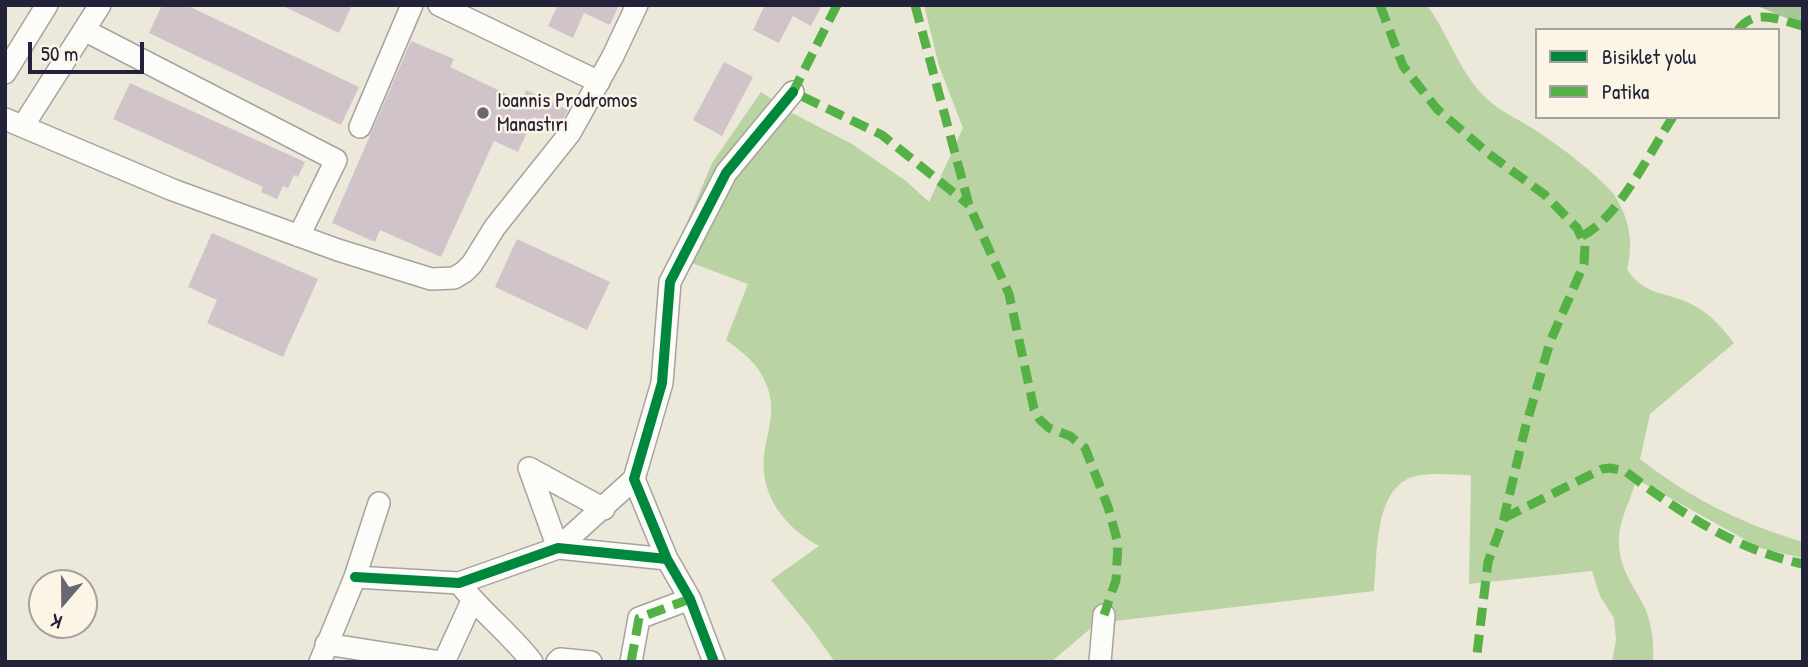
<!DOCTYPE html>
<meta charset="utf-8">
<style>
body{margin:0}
#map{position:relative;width:1808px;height:667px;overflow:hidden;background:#ece8da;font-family:"Patrick Hand",sans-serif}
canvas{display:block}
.frame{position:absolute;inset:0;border:7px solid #22223b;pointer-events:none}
.legend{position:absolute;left:1535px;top:28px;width:245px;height:91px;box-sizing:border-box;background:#fcf5e5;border:2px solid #a5a1a1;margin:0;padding:9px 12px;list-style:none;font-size:21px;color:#22223b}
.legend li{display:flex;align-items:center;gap:14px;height:35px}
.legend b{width:35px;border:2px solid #a5a1a1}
.north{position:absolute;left:28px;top:569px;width:70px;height:70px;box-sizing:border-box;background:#fcf5e5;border:2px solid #a5a1a1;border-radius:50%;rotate:200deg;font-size:19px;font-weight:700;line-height:28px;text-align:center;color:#22223b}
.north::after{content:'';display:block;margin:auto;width:24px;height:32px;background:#696773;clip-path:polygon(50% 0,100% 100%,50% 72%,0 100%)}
.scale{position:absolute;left:28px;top:42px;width:116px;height:32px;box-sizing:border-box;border:4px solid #22223b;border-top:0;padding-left:9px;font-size:21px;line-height:24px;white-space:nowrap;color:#22223b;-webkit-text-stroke:5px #fcf5e5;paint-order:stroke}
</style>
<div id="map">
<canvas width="1808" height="667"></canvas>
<div class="frame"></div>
<ul class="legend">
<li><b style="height:9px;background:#00873e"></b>Bisiklet yolu</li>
<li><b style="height:9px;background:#55b146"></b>Patika</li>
</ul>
<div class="north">K</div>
<div class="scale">50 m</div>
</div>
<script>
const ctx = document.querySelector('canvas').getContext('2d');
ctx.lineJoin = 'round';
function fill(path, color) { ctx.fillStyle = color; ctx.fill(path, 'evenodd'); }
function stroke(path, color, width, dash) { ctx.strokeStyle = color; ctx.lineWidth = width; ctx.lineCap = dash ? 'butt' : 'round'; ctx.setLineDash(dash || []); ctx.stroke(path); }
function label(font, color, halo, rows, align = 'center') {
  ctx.font = font + ' "Patrick Hand",sans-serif'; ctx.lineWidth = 5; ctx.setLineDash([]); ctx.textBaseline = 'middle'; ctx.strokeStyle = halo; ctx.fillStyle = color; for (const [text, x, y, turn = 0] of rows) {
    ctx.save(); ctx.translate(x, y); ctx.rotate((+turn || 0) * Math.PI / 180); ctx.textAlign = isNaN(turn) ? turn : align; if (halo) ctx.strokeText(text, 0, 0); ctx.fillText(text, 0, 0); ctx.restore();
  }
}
fill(new Path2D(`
 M924,5h503c21,29 32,66 57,91 17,17 36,23 54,36 23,15 57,41 75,61 16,24 21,48 14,76 16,27 42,23 66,36 18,9 29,23 41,38l-84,71 -10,45c50,39 102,65 163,83v16l-43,-10 -124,-69c-5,22 -18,42 -17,63 0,27 15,44 26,66 7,17 9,35 8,54h-41l4,-22 -2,-22 -14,-22 -8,-25 -123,13 2,-109c-17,0 -38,-3 -55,1 -43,10 -38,79 -42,115l-277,32 -46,39h-216l-26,-36 -38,-46 48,-34c-37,-20 -62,-55 -54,-98 4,-21 10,-38 3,-59 -7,-23 -23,-35 -42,-49l22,-56 -75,-28 39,-93 49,-71 31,21 60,31 54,37 23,21 34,-74 -24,-62z`), '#b9d4a2');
fill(new Path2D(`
 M1755,5h48v20z`), '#a9c59a');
fill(new Path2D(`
 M162,5h24l173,82 -18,38 -192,-92z
 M281,5h71l-13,28z
 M558,5h61l-9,20 -26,-12 -11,25 -25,-12z
 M765,5h57l-11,21 -18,-10 -14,27 -26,-13z
 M411,41l43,18 -4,8 71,34 5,-11 42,20 -11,19 -23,-12 -16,35 -24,-11 -53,116 -61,-27 -5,12 -43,-19z
 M724,62l29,15 -31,59 -29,-16z
 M130,83l175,79 -7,15 -4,-2 -6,13 -5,-2 -6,13 -16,-7 2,-5 -150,-68z
 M212,233l106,46 -35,78 -76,-34 10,-23 -29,-13z
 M517,239l93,43 -23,48 -92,-43z`), '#d0c4ca');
const minor = new Path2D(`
 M439,5l160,77
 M84,30l252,130 -37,76
 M5,73l42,-68
 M5,119l168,71 165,60 93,29 23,-1 10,-6 8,-8 23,-37 75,-94 43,-77 24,-51
 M23,126l77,-121
 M360,127l52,-122
 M604,509l-75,-41 29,80 76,-69
 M355,577l104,6 99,-35 109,11
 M459,583c22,29 51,50 73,79
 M326,644l115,18
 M320,662l35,-85 24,-74
 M444,662l28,-61
 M557,662l3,-3 31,3
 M631,662l8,-44 51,-19
 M714,662l-24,-63 -23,-40 -33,-80 28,-96 8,-101 56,-109 67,-81
 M1100,662l4,-47`);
stroke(minor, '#a6a39f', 24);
stroke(minor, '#fcfcf9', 21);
stroke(new Path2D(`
 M837,5l-44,87 89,43 87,70
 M915,5l54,200 40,89 25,115 6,11 9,8 21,8 15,12 23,59 10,36 -2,37 -12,35
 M1380,5l23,61 34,43 52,45 56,41 32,33 8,17 -1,19 -34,78 -25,87 -21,89 -16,44 -12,100
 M1738,30c17,-23 41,-10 65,-4
 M1582,236c37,-18 68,-85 91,-119
 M1504,518l98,-49 8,-1 15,3c54,41 111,79 178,93
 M631,662l8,-44 51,-19`), '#55b146', 9, [18, 9]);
stroke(new Path2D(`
 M355,577l104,6 99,-35 109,11
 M714,662l-24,-63 -23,-40 -33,-80 28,-96 8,-101 56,-109 67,-81`), '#00873e', 10);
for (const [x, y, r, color] of [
 [483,113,7,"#696773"]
]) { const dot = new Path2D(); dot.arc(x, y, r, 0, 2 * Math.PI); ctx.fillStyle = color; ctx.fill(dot); stroke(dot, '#fcf5e5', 2.5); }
label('21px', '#22223b', '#fcf5e5', [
 ["Ioannis Prodromos",497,101],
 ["Manastırı",497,125]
], 'left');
</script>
